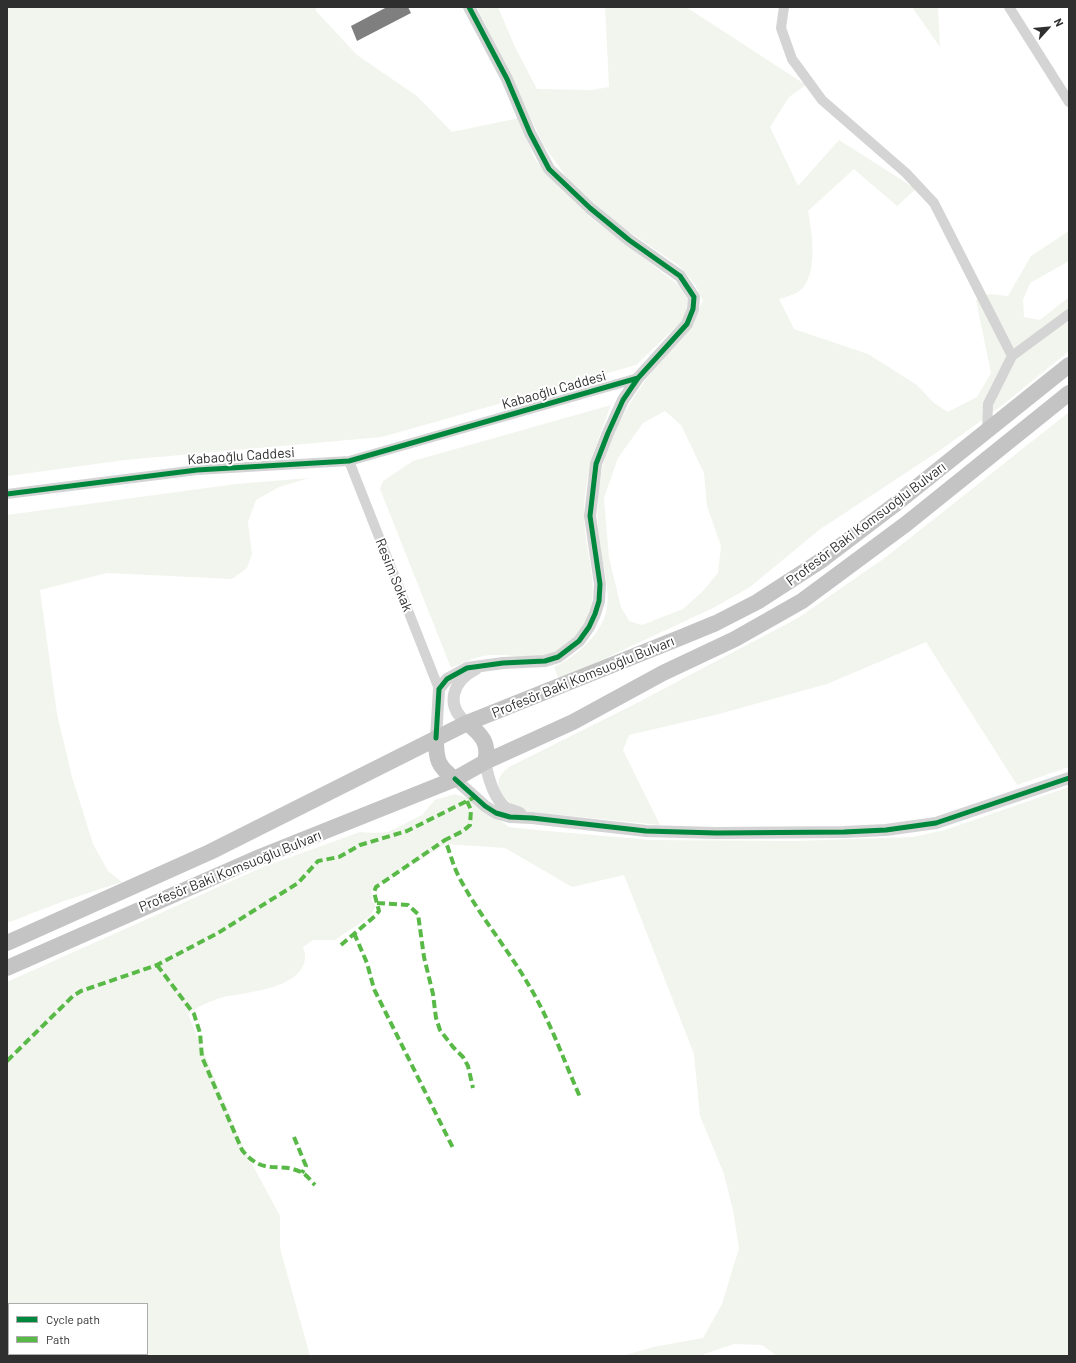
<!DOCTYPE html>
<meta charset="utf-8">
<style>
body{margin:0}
#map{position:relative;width:1076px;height:1363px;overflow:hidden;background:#fff;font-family:Barlow,sans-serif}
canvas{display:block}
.frame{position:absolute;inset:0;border:8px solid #2f2f2f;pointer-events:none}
.legend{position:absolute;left:8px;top:1303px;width:140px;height:52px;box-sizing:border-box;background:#fff;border:1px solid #acacac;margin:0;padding:5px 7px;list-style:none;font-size:12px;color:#2f2f2f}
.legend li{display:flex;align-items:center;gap:8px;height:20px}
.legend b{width:20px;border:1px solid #acacac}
.north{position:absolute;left:1028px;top:8px;width:40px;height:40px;-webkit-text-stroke:3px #fff;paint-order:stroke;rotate:63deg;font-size:11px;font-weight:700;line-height:16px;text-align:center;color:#2f2f2f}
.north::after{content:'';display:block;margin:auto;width:14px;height:18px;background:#2f2f2f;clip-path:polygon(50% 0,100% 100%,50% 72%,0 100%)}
</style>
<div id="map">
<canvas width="1076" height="1363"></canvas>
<div class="frame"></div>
<ul class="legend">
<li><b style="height:5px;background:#00873e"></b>Cycle path</li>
<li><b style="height:5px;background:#58b947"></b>Path</li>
</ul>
<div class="north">N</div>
</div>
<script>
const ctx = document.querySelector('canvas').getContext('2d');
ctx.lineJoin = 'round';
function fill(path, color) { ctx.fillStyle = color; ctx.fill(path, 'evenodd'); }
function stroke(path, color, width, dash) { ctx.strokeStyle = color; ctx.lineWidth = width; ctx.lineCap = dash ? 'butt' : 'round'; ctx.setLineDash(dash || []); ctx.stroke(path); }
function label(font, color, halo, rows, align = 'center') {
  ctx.font = font + ' Barlow,sans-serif'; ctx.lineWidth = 4; ctx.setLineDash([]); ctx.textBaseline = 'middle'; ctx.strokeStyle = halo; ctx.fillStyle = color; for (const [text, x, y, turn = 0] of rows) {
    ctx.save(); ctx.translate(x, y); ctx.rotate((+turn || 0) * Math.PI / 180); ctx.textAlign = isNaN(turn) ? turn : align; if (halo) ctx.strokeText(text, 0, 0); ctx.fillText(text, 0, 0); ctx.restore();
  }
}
fill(new Path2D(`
 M7,7h309v4l41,44 60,41 35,36 67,-14 15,40 24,28 36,34 87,67 7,13 -4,19 -48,46 -254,72 -257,23 -117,16z
 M477,7h21l17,40 22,42 55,1 17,-3 -4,-80h81l120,78 -17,12 -19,30 28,59 41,-46 77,49 -19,17 -43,-37 -46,42c4,21 9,55 -3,74 -4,8 -18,12 -26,14l15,30 74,25 49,31 17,18 14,9 29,-15 14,-24 -15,-73 14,-6 18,2 23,-40 38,-25v30l-39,22 -7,17 1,17 16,3 29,-23v54l-69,56 -61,44 -120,79 -69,57 -35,20 -156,73 -5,-13c22,-10 49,-34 53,-59 3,-18 -4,-42 -7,-60 -3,-24 -4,-49 1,-73 8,-46 37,-86 65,-122 14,-17 28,-32 37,-52l-8,-17 -17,-19 -56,-38 -53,-46 -26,-37zM665,411l16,14 23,48 3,33 14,40 -3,27 -16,19 -19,17 -41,16 -13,-4 -8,-14 -12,-49 -5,-60 14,-40 25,-35z
 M912,7h26l2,40z
 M611,405c-13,34 -27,71 -27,109 0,40 22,82 -4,118 -6,8 -13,16 -22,20 -21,9 -43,2 -64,3 -16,0 -29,7 -43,13l-71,-179 3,-8 30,-20z
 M1069,412v355l-52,18 -91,-143 -99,42 -108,30 -90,21 -6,15 37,75 -137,-14c-18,-10 -37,-27 -14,-44l124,-62 165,-87 88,-61z
 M309,478l-30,9 -23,13 -8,22 4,32 -5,14 -15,11 -125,-6 -67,17 17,124 15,63 21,67 15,27 14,11 -58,19 -57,22v-408l229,-31z
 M1069,787v569h-292l-15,-11 -28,-1 -35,12h-77l31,-9 50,-9 19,-34 17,-56 -6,-38 -9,-36 -24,-58 -6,-62 -70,-179 -52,12 -67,-39 -59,-4 -75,46 1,11 4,5 -7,11 -34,23h-22l-10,7c1,3 3,9 2,12 -4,30 -58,33 -81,38 -13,4 -26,9 -36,17l57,137 35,65v32l30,108h-303v-374l256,-115 97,-35 14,1 14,-1 34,-17 13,-15 20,-6 15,5 39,28 28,3 114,10 144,1 118,-4 32,-7zM9,1304h138v50h-138z`), '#f2f5ed');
fill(new Path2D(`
 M387,7h21l3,6 -54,28 -6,-15z`), '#7f7f7f');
stroke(new Path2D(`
 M784,7l-3,21 11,31 30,41 84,73 28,30 78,153 57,-42
 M1009,7l60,95
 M987,432l1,-28 24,-48
 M349,461l90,228
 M7,494l190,-24 152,-9 289,-83`), '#d4d4d4', 10);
stroke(new Path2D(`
 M467,723c-23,-18 -14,-42 9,-54
 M436,738l3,-49 8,-10 20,-11 36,-5 42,-2 13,-4 21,-16 10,-14 6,-13 4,-13 1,-17 -10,-68 6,-52 12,-31 15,-33 15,-22 49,-54 6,-15 1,-12 -14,-21 -51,-36 -39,-32 -41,-39 -19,-36 -23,-54 -38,-72
 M485,762c3,15 8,35 20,45 4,3 11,4 15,6
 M455,779l30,27 11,7 14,4 22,1 114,13 70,2 128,-1 42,-2 50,-7 133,-45`), '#d4d4d4', 12);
stroke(new Path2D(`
 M467,723c14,11 23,20 18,39
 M436,738c0,21 1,28 19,41
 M7,943l203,-91 257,-129 215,-86 34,-14 41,-21 65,-42 71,-54 176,-141
 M7,968l248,-109 200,-80 30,-17 88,-40 90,-49 72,-34 67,-38 104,-77 163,-131`), '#c4c4c4', 16);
stroke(new Path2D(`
 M467,801l4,9 -1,15 -7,6 -18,9c5,12 8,26 14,37 21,40 50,73 72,112 20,34 33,72 49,108
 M377,903l31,2 10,9 6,43 9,37 3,24 4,12 13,17 10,10 5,9 5,22
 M354,933l13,30 7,26 79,159
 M341,945l34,-29 4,-5 -5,-19 2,-5 69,-47
 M157,965l37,49 6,19 2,24 40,93c22,27 36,11 59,22 6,3 10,9 14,13
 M7,1061l66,-65 8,-5 76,-26 61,-32 80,-50 20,-22 21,-4 21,-12 47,-14 68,-34
 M294,1137l12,29 -4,7`), '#58b947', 4, [8, 4]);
stroke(new Path2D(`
 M7,494l190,-24 152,-9 289,-83
 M436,738l3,-49 8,-10 20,-11 36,-5 42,-2 13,-4 21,-16 10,-14 6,-13 4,-13 1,-17 -10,-68 6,-52 12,-31 15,-33 15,-22 49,-54 6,-15 1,-12 -14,-21 -51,-36 -39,-32 -41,-39 -19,-36 -23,-54 -38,-72
 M455,779l30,27 11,7 14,4 22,1 114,13 70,2 128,-1 42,-2 50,-7 133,-45`), '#00873e', 5);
label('14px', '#2f2f2f', '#fff', [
 ["Kabaoğlu Caddesi",554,390,-16],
 ["Kabaoğlu Caddesi",241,456,-4],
 ["Profesör Baki Komsuoğlu Bulvarı",866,524,-37],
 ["Resim Sokak",394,575,68],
 ["Profesör Baki Komsuoğlu Bulvarı",583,677,-22],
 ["Profesör Baki Komsuoğlu Bulvarı",230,871,-22]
]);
</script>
